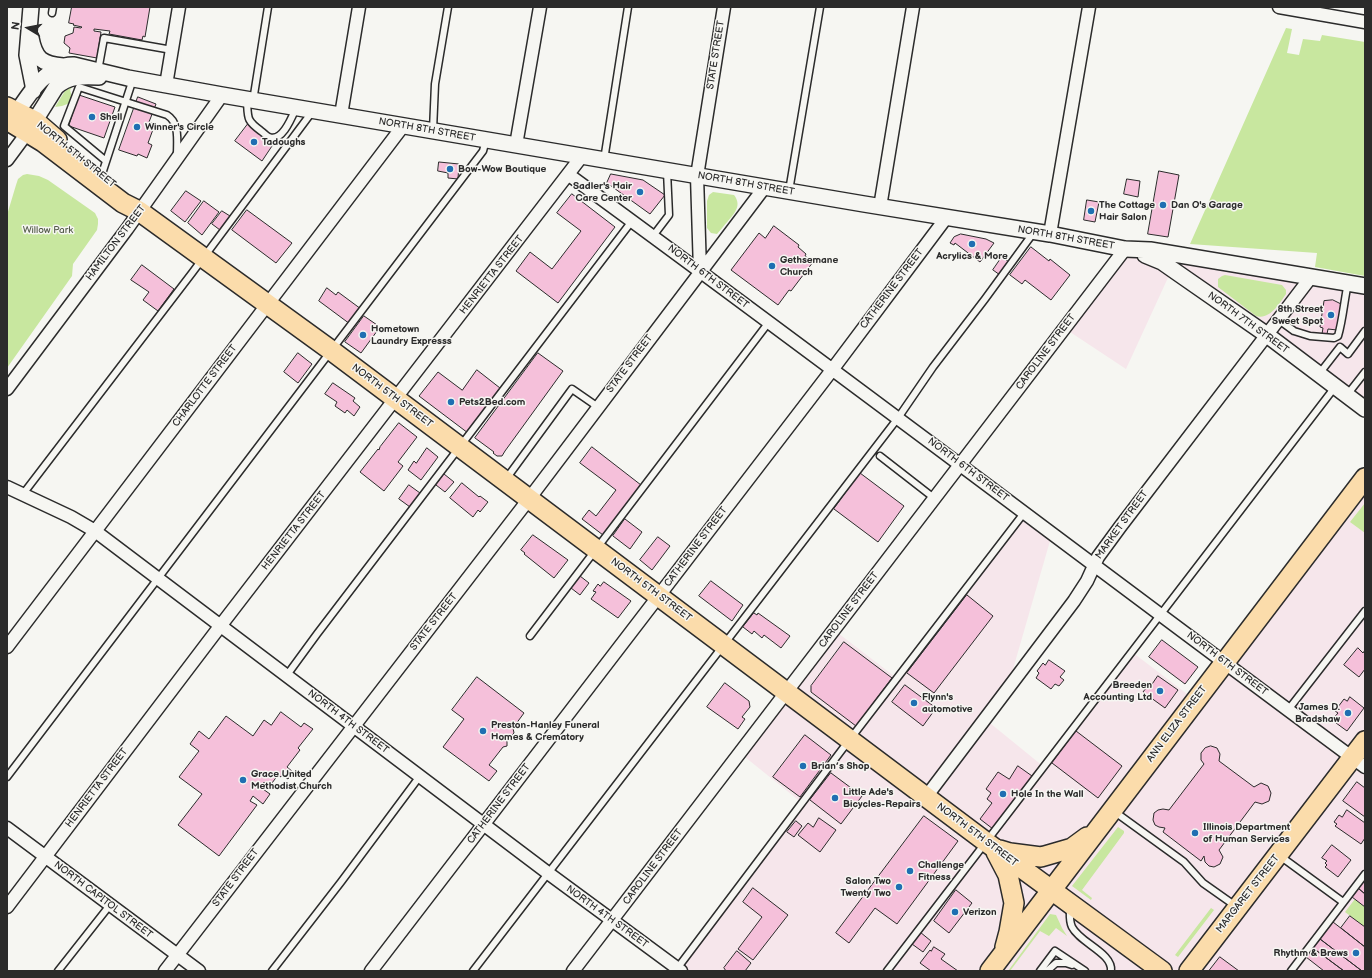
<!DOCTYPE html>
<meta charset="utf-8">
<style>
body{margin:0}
#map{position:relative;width:1372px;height:978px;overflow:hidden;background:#f6f6f2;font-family:"Balsamiq Sans",sans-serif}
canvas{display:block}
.frame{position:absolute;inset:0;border:8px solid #2b2b2b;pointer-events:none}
.north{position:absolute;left:8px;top:8px;width:40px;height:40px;-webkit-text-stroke:3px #f6f6f2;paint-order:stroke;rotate:280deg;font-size:11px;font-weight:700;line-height:16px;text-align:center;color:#2b2b2b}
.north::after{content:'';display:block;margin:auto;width:14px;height:18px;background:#2b2b2b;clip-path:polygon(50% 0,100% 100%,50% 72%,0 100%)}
</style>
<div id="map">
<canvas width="1372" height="978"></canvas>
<div class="frame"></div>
<div class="north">N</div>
</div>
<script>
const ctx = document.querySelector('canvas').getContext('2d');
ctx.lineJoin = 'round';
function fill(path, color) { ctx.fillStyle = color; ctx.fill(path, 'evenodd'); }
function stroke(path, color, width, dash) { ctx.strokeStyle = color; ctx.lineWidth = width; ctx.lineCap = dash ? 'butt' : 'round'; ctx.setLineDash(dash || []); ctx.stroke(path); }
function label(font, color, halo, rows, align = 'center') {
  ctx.font = font + ' "Balsamiq Sans",sans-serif'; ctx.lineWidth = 3; ctx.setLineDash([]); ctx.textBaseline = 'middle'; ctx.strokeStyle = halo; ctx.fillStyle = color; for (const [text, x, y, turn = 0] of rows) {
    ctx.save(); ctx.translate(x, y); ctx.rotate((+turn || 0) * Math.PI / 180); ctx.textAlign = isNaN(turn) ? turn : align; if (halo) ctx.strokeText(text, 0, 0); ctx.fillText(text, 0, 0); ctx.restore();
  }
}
fill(new Path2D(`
 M1125,249l240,37v123l-193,-140 -46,100 -62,-41z
 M1365,478v493h-691l128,-168 -62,-50 94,-123 64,49 126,-166 28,21 -45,156 -22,29 59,48 88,-115 63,48z`), '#f6e6eb');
fill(new Path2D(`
 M1286,28l6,1 -5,24 12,2 4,-16 17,2 2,-6 43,7v234l-50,-9 2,-14 -127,-9z
 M73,86l-3,4 2,7 -2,6 -8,3 -7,1 10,-16z
 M27,174l12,2 9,4 47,33 3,6v5l-1,6 -24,34 -1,12 -65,92v-153l9,-30 2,-6 5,-4z
 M713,192l21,3c8,10 1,18 -6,26 -4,4 -7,9 -11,13l-6,-1 -4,-5v-27l2,-6z
 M1225,275l57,10 4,5v4c-7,10 -16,26 -30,22l-38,-29v-8l4,-3z
 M1365,503v30l-15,-11z
 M1118,827l6,4v2l-42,57 10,8 -1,2 -19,-14z
 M1355,899l10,8v20l-20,-15z
 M1211,908l3,2 -36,47 -3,-2z
 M1050,914l6,1 6,13 5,8 -11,-8 -7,8 -9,-5 -30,40h-2z`), '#c8e79f');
const building = new Path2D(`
 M72,7h78l-5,30 -2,-1 -1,4 -33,-6 1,-3 -16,-2v2l7,1 -4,26 -28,-5 1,-5 -6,-5 1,-7 8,-3 1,-6 7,1 1,-1 -9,-2 1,-1 -5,-1z
 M79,95l36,12 -11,31 -35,-12z
 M138,97l18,7 -7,18 6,2 -7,19 4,2 -5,13 -9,-4 -1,2 -18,-6z
 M248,124l26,19 -12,18 -27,-20z
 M439,162l20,2 -1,15 -10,-1v-5l-10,-2z
 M1159,171l20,4 -11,62 -20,-3z
 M611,174l32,6 22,15 -15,19 -43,-31z
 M1127,179l13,2 -2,16 -14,-3z
 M186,191l15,10 -16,21 -14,-11z
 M572,194l43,33 -57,76 -42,-32 14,-19 22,17 29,-38 -24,-18z
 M1087,200l12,2 -4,20 -11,-2z
 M204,201l15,11 -17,23 -14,-12z
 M247,210l45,33 -16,20 -44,-33z
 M222,211l8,5 -10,14 -8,-6z
 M774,226l25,19 -1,2 8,7 -1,2 8,6 -22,29 -2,-1 -11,15 -47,-35 28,-37 6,5z
 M961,234l25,5 8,4 -14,19 -25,-19 -1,2 -4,-2 4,-6z
 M1031,247l18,14 1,-2 20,16 -19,25 -26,-20 -3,4 -12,-9z
 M1002,257l7,5 -9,13 -7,-5z
 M142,265l32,24 -16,22 -15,-11 6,-8 -18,-12z
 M327,288l9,7 2,-3 23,17 -11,15 -31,-23z
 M1333,300l8,4 -4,26 -9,-1 -1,5h-5l1,-6 -3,-1 4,-26z
 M364,316l16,11 -19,26 -16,-11z
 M298,353l14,11 -14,19 -14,-11z
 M538,353l25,18 -58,80 -3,5h-5l-4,-3 1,-1 -19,-14z
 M477,370l23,18 -32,45 -49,-37 19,-24 24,18z
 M333,383l22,15 -2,3 7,6 -6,9 -7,-6 -2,3 -10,-7 2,-4 -12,-8z
 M399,423l18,14 -19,25 5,4 -19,25 -24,-19 18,-23 1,1 1,-3z
 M592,447l49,38 -38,50 -21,-16 7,-9 7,6 20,-26 -36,-27z
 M427,448l11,9 -17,23 -13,-10 6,-9 2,2z
 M860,473l44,33 -26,36 -44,-33z
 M444,474l10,8 -9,10 -9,-7z
 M462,483l17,14 1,-1 8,6 -8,10 -2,-2 -5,7 -23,-19z
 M409,485l11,8 -10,14 -11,-8z
 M625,519l17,13 -12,17 -17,-13z
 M533,535l35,25 -14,18 -30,-24 1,-1 -4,-3z
 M658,537l12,9 -18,24 -12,-10z
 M580,576l9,7 -9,12 -9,-7z
 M711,581l32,24 -11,16 -33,-25z
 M604,582l27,19 -13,17 -27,-19 5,-7 -3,-1 5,-7 2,2z
 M967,595l26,21 -59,77 -27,-20z
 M754,613l3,2 1,-2 32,23 -9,12 -17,-13 -2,3 -8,-7 -2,3 -9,-7z
 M1162,640l36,27 -13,17 -36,-27z
 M844,642l48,36 -36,48 -45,-34v-6z
 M1358,648l5,5 2,-3v19l-6,8 -15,-12z
 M1049,660l16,11 -5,6 4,3 -5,6 -4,-2 -4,5 -15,-11 3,-5 -2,-2 6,-8 2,2z
 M1158,676l20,14 -13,18 -22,-16 6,-8 2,1z
 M477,677l47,36 -11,15 1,5 -7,8v5l-4,1 -14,18 8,6 -8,10 -46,-34 21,-28 -12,-9z
 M725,683l24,18 1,6 -8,10 3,2 -7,10 -31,-22z
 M905,685l31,23 -13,18 -31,-24z
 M1350,697l14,11 -17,23 -15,-11 6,-7 -3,-2 9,-12 3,2z
 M281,712l20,15 3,-4 9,6 -15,19 2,2 -13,17 6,5 -5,7 -6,-4 -1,2 -3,-2 -9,12 -5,-5 -4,5 10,7 -7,10 -10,-8 -3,5 7,4 -38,51 -41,-31 24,-31 -23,-17 20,-26 -9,-7 9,-13 10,8 17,-23 27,20 11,-16 7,5z
 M1076,731l46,35 -24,32 -46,-35z
 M805,735l26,20 -31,42 -27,-20z
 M1211,746l6,2 3,6 -1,7 35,26 7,-4 7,3 3,7 -2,8 -7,3 -7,-2 -36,48 4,7 -3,7 -6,3 -5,-1 -4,-4 -1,-6 -3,5 -38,-29 2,-4 -6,-1 -4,-2 -2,-5 1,-7 4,-3 5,-1 6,1 35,-46 -3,-4v-7l4,-5z
 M1018,766l14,10 -39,53 -13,-10 12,-16 -5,-4 4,-6 -5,-4 12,-17 11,7z
 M831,773l31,23 -21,28 -31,-24z
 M1357,782l8,6v29l-22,-16z
 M1347,810l18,13v15l-4,6 -26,-18 2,-2 -3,-2 5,-7 3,2z
 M924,816l34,25 -61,83 -22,-16 -26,35 -13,-10z
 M819,818l17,12 -16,22 -22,-17 10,-12 5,4z
 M796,821l6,5 -8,11 -7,-5z
 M1332,845l19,15 -13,17 -13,-10 2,-2 -2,-2 2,-2 -5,-3z
 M1365,879v15l-7,-6z
 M753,888l35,27 -35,45 -15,-11 24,-32 -19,-15z
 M1358,888l7,6v13l-13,-10z
 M956,890l16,13 -23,30 -15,-12z
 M1350,916l15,11v20l-24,-19z
 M1333,922l32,25v24h-3l-42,-32z
 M920,932l11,9 -8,11 -11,-8z
 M1320,939l42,32h-18l-31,-23z
 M934,947l11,7 -4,5 17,12h-27l-11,-8 10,-13 1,1z
 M1313,948l31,23h-20l-18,-14z
 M737,951l14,12 -6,8h-19l-2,-3z
 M1220,957l19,14h-30z`);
fill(building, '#f5c0da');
stroke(building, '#2b2b2b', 1);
const service = new Path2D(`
 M52,13l1,-6
 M98,71l6,-33 68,12
 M247,100c1,18 -1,20 14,31 3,2 5,5 8,6 13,6 23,-20 27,-29
 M253,101l15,-94
 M433,130l2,-46 13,-77
 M604,160l24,-153
 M106,161l-42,-35 15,-39 88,28c13,8 10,26 10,40
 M99,183l34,-104
 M789,191l31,-184
 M653,236l16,-21 -2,-44
 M1279,320l15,11 16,5 24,2 4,-2c5,-17 6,-35 10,-53
 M1319,374l21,-27 8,7 17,-23
 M1347,395l18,-23
 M880,456l54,42
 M506,479l66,-90 26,18
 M23,494l169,-221 120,-161
 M530,636l239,-314
 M287,675l30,-41 315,-413
 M1288,710l77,-99
 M7,777l476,-626 3,-11
 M1115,812l69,50 19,21 34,24
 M1280,856l63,46
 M1070,908c0,7 -1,13 2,19 8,16 41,26 39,44
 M676,970l165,-219 183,-238
 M58,971l52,-66
 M272,971l69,-89 79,-106
 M473,971l425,-553 35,-51 52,-68 49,-67
 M887,971l448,-584
 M1040,971l15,-20 30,20
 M1047,971l9,-8h10l6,2
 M1291,971l74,-97`);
const minor = new Path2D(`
 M1279,7l86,15
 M166,85l13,-78
 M341,115l18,-108
 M516,145l24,-138
 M7,160l20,-27
 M569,175c267,195 530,395 796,592
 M880,207l33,-200
 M1050,234l39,-227
 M700,271l-3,-95 27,-169
 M7,389l120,-160 95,-134
 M7,487l64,30 24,14 453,342 133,98
 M7,647l396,-521
 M926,797l148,-196 13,-20 11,-24 22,-30 191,-250
 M7,828l192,143
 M7,907l214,-282 361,-469
 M165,971l364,-472 235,-311
 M371,971l461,-601 114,-152
 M573,971l552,-722`);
const tertiary = new Path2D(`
 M31,7l-4,48 6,30v6
 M31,38c4,21 11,26 32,28
 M12,120c14,-21 33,-56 62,-55l54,13 94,17 642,109 186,30 75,15 25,1 215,36
 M29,130l27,-43c12,-11 26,-11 43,-10
 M1145,255l17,7 10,7 95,66 98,74`);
const primary = new Path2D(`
 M7,107l28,14 22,19
 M7,120l36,22 80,61 16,8 193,140 654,491 176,129
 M1000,850l10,3 31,4 31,-9 15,-11
 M996,852l12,23 6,28 -5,29 -4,15
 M990,971l375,-493
 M1189,971l176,-230`);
stroke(service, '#2b2b2b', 9);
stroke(minor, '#2b2b2b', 15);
stroke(tertiary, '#2b2b2b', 18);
stroke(primary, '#2b2b2b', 22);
stroke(service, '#f6f6f2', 6);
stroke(minor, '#f6f6f2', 12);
stroke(tertiary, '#f6f6f2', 15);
stroke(primary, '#fbdcab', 19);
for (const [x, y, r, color] of [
 [92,117,4,"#1f6fb2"],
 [137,127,4,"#1f6fb2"],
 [254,142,4,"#1f6fb2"],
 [450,169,4,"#1f6fb2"],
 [640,192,4,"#1f6fb2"],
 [1163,205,4,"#1f6fb2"],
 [1091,211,4,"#1f6fb2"],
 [972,244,4,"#1f6fb2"],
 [772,266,4,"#1f6fb2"],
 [1331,315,4,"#1f6fb2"],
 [363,335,4,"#1f6fb2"],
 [451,402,4,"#1f6fb2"],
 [1160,691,4,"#1f6fb2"],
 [914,703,4,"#1f6fb2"],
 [1348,713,4,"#1f6fb2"],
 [483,731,4,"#1f6fb2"],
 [803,766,4,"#1f6fb2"],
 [243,780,4,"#1f6fb2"],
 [1003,794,4,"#1f6fb2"],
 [835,798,4,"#1f6fb2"],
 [1195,833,4,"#1f6fb2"],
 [910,871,4,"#1f6fb2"],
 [899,887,4,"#1f6fb2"],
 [955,912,4,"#1f6fb2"],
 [1356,953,4,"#1f6fb2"]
]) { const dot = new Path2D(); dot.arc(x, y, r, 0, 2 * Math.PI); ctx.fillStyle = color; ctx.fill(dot); stroke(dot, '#f6f6f2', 1.5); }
label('10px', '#2b2b2b', '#f6f6f2', [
 ["STATE STREET",716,55,-81],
 ["NORTH 8TH STREET",427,130,10],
 ["NORTH 5TH STREET",76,155,39],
 ["NORTH 8TH STREET",746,184,10],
 ["NORTH 8TH STREET",1066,238,10],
 ["HAMILTON STREET",116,243,-53],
 ["HENRIETTA STREET",492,275,-52],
 ["NORTH 6TH STREET",708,277,37],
 ["CATHERINE STREET",892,289,-53],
 ["NORTH 7TH STREET",1248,323,36],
 ["CAROLINE STREET",1046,352,-53],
 ["STATE STREET",630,364,-53],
 ["CHARLOTTE STREET",205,386,-53],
 ["NORTH 5TH STREET",392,396,37],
 ["NORTH 6TH STREET",968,470,37],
 ["MARKET STREET",1122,525,-54],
 ["HENRIETTA STREET",294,531,-52],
 ["CATHERINE STREET",696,547,-53],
 ["NORTH 5TH STREET",651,590,37],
 ["CAROLINE STREET",849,610,-53],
 ["STATE STREET",434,622,-52],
 ["NORTH 6TH STREET",1227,664,37],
 ["NORTH 4TH STREET",348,722,37],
 ["ANN ELIZA STREET",1177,724,-53],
 ["HENRIETTA STREET",97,788,-53],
 ["CATHERINE STREET",499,804,-53],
 ["NORTH 5TH STREET",977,835,37],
 ["CAROLINE STREET",653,867,-53],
 ["STATE STREET",236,878,-53],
 ["MARGARET STREET",1248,894,-52],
 ["NORTH CAPITOL STREET",103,900,37],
 ["NORTH 4TH STREET",607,917,36]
]);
label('bold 10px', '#2b2b2b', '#f6f6f2', [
 ["Shell",100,117],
 ["Winner's Circle",145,127],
 ["Tadoughs",262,142],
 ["Bow-Wow Boutique",458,169],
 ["Sadler's Hair",632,186,"right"],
 ["Care Center",632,198,"right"],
 ["The Cottage",1099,205],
 ["Hair Salon",1099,217],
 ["Dan O's Garage",1171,205],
 ["Acrylics & More",972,256,"center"],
 ["Gethsemane",780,260],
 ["Church",780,272],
 ["8th Street",1323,309,"right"],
 ["Sweet Spot",1323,321,"right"],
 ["Hometown",371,329],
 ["Laundry Expresss",371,341],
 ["Pets2Bed.com",459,402],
 ["Breeden",1152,685,"right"],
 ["Accounting Ltd",1152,697,"right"],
 ["Flynn's",922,697],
 ["automotive",922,709],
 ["James D.",1340,707,"right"],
 ["Bradshaw",1340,719,"right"],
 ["Preston-Hanley Funeral",491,725],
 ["Homes & Crematory",491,737],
 ["Brian’s Shop",811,766],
 ["Grace United",251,774],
 ["Methodist Church",251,786],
 ["Little Ade's",843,792],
 ["Bicycles-Repairs",843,804],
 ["Hole In the Wall",1011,794],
 ["Illinois Department",1203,827],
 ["of Human Services",1203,839],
 ["Challenge",918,865],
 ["Fitness",918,877],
 ["Salon Two",891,881,"right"],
 ["Twenty Two",891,893,"right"],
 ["Verizon",963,912],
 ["Rhythm & Brews",1348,953,"right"]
], 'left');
label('10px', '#525a48', '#f6f6f2', [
 ["Willow Park",48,230]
]);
</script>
